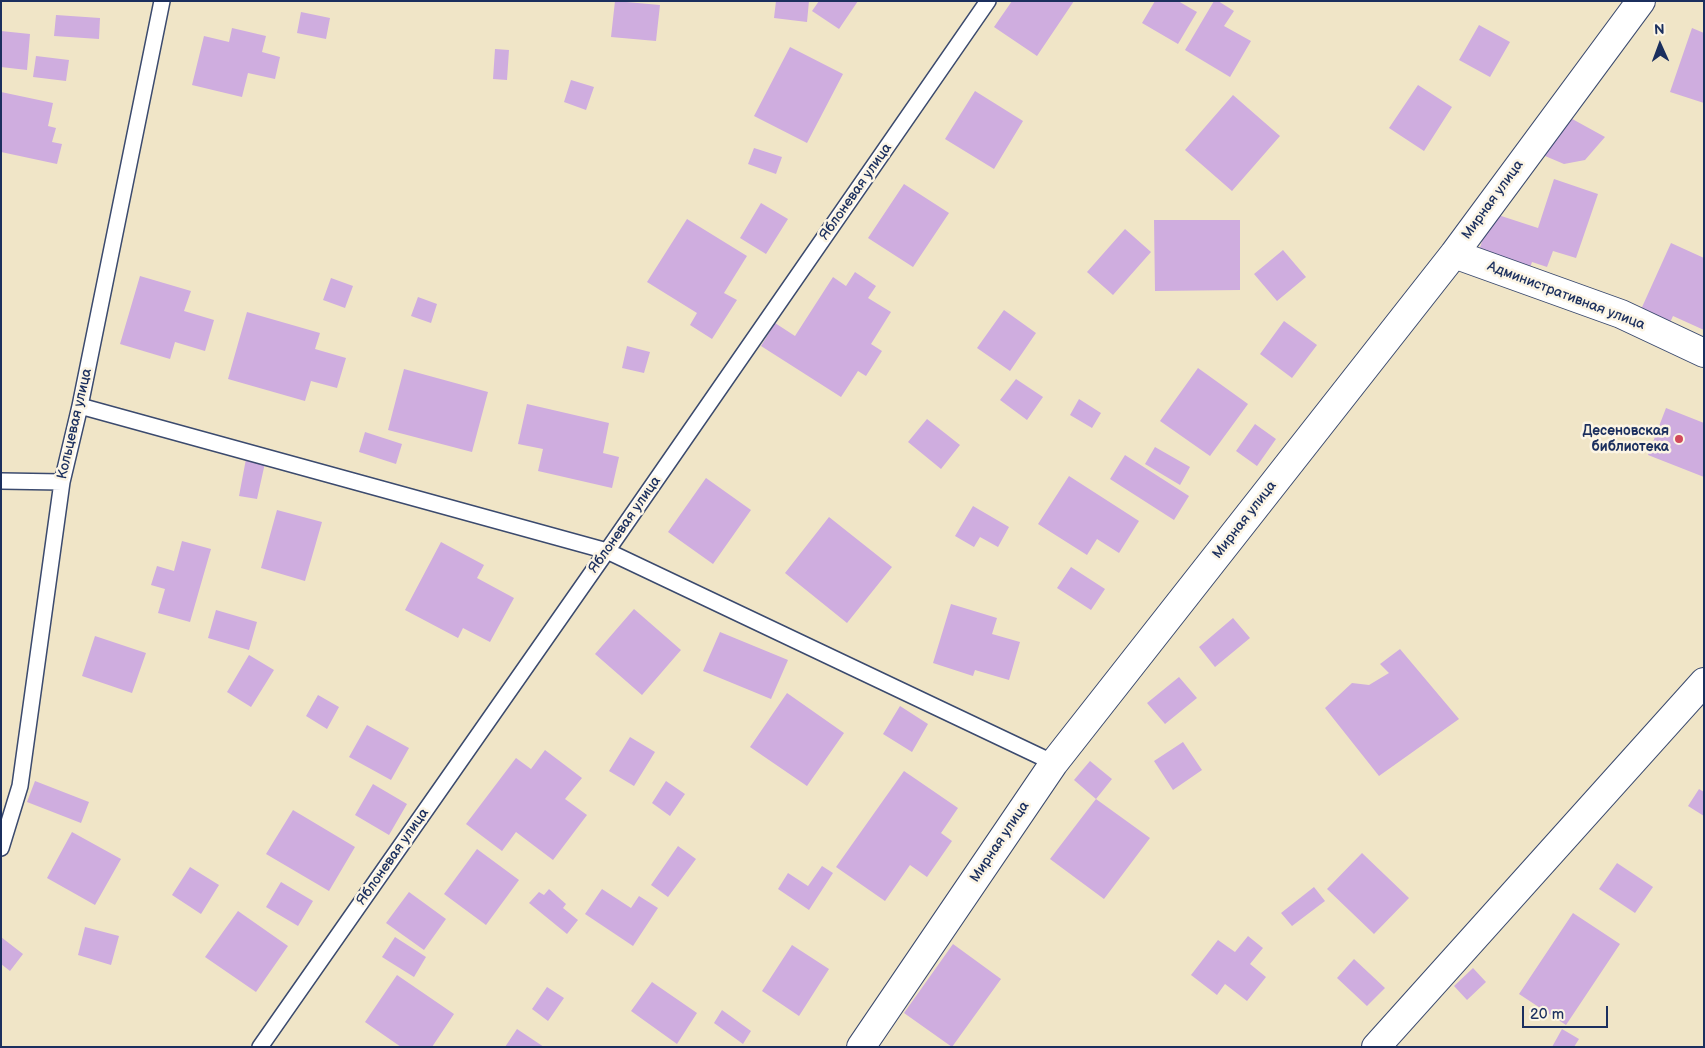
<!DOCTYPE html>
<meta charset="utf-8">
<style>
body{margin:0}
#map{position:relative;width:1705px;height:1048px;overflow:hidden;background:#f0e5c7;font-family:"Balsamiq Sans",sans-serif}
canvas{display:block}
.frame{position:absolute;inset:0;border:2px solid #1b2f5e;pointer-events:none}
.north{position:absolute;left:1635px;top:20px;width:50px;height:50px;-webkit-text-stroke:4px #fcf5e5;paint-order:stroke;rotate:358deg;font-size:14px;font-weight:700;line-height:20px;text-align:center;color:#1b2f5e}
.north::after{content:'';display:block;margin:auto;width:18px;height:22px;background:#1b2f5e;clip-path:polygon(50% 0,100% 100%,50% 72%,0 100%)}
.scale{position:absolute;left:1522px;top:1006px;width:86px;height:22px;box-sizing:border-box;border:2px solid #1b2f5e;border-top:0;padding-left:6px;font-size:15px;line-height:18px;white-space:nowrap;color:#1b2f5e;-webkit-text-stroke:4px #fcf5e5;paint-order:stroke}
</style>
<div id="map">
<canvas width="1705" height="1048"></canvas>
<div class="frame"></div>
<div class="north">N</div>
<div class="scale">20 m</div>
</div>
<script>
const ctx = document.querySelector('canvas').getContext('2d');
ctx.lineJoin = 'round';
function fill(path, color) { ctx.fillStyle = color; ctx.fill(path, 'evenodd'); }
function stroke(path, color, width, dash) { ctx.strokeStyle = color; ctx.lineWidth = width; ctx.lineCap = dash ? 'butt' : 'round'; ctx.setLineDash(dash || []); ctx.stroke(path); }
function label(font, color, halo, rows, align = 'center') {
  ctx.font = font + ' "Balsamiq Sans",sans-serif'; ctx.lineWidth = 5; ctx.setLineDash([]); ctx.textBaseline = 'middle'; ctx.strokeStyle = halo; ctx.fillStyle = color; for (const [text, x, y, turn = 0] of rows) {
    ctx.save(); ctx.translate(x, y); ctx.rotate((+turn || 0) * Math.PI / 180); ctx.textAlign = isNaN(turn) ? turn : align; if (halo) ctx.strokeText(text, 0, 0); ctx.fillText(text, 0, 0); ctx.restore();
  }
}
fill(new Path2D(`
 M615,1l45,4 -4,36 -45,-4z
 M776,1h33l-2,21 -33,-4z
 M819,1h39l-19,28 -27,-18z
 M1012,1h62l-37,55 -43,-29z
 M1155,1h23l19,11 -19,32 -36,-21z
 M1214,1h4l16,10 -10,15 27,15 -21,36 -45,-27z
 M301,12l29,6 -4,21 -29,-6z
 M56,15l44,3 -1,21 -45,-3z
 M1479,25l31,17 -20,35 -31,-17z
 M232,28l34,8 -4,16 18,5 -5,22 -27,-6 -6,24 -50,-12 12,-49 25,6z
 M1692,28l12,5v70l-34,-11z
 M1,31l29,3 -3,36 -26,-3z
 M790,47l53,27 -36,69 -53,-27z
 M495,49l14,1 -2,30 -14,-1z
 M36,56l33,4 -3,21 -33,-4z
 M571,80l23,7 -8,23 -22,-8z
 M1418,85l34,22 -28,44 -35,-23z
 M975,91l48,30 -29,48 -49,-30z
 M1,92l52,11 -5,23 8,2 -4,14 10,2 -5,20 -56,-12z
 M1233,95l47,41 -48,55 -47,-41z
 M1565,115l40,22 -20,23 -21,4 -26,-11z
 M754,148l28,9 -6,17 -28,-10z
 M1554,179l44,15 -22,64 -23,-7 -6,16 -15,-5 -3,9 -51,-18 14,-40 46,15z
 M904,184l45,29 -36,54 -45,-29z
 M761,203l27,16 -22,35 -26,-16z
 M687,219l60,37 -23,37 13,7 -25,39 -22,-14 7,-12 -50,-31z
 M1154,220h86v70l-85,1z
 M1125,229l26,23 -38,43 -26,-23z
 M1671,243l33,15v72l-31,-14 -6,13 -29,-13z
 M1283,250l23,27 -29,24 -23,-27z
 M855,272l21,14 -8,12 23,14 -20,32 11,7 -16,25 -8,-5 -17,26 -80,-51 14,-23 20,13 38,-59 13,9z
 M140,276l51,15 -7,20 30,9 -9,31 -30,-9 -5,17 -50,-15z
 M331,278l22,8 -8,22 -22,-8z
 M418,297l19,7 -6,19 -20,-7z
 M1004,310l32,23 -26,38 -33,-23z
 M247,312l73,21 -5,16 31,9 -9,30 -26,-7 -6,20 -77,-22z
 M1284,321l33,24 -25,33 -32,-24z
 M627,346l23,6 -6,21 -22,-5z
 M1198,368l50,36 -38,52 -50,-35z
 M404,369l84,23 -16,60 -84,-22z
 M1016,379l27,18 -16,23 -27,-20z
 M1079,399l22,14 -9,15 -22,-13z
 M527,404l82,19 -6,30 16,4 -7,31 -74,-17 5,-22 -25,-5z
 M1666,408l38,15v54l-56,-22z
 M927,419l33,26 -19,24 -33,-27z
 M1255,424l21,15 -19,27 -21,-15z
 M365,432l37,12 -6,20 -37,-12z
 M1155,447l35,20 -10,18 -35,-21z
 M1125,455l64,41 -15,24 -64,-41z
 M246,459l19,4 -8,36 -18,-3z
 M1069,476l70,45 -20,32 -22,-14 -10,16 -49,-31z
 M706,478l45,32 -38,54 -45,-32z
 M973,506l36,21 -11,20 -18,-10 -6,10 -19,-11z
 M277,510l45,12 -17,59 -44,-13z
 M829,517l63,50 -45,56 -62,-50z
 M182,541l29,8 -21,73 -32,-9 7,-24 -14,-4 6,-19 17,5z
 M441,542l43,23 -7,13 37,20 -24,44 -27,-14 -5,10 -53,-28z
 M1071,567l34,22 -14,21 -34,-22z
 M951,604l46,14 -5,16 28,8 -11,38 -34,-10 -2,6 -40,-13z
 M634,609l47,41 -39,45 -47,-41z
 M216,610l41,12 -8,28 -41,-12z
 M1233,618l17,20 -35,29 -16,-20z
 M720,632l68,28 -17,39 -68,-28z
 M95,636l51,17 -14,40 -50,-17z
 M1400,649l59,70 -80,57 -54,-68 27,-25 17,2 20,-12 -9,-9z
 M249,655l25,15 -23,37 -24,-15z
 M1179,677l18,21 -32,26 -18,-21z
 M787,693l57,40 -37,53 -57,-39z
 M318,695l21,12 -12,22 -21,-13z
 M900,706l28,18 -16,28 -29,-18z
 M367,725l42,23 -18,32 -42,-23z
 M630,737l25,15 -21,34 -25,-15z
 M1183,742l19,28 -29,20 -19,-29z
 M545,750l37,28 -17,21 22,16 -34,45 -37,-28 -14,19 -36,-27 50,-66 15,11z
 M1090,761l22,18 -16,20 -22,-19z
 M904,771l54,37 -17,25 11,8 -25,36 -17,-12 -25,36 -49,-34z
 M35,781l54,21 -8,21 -54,-21z
 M666,781l19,13 -15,22 -18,-13z
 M373,784l34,20 -18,31 -34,-20z
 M1699,789l5,3v24l-16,-10z
 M1096,799l54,39 -46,61 -54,-40z
 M293,810l62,37 -26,44 -63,-37z
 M72,832l49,27 -26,46 -48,-27z
 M678,846l18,13 -28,38 -17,-12z
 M477,849l42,31 -33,45 -42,-31z
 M1362,853l47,45 -35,36 -47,-45z
 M1617,863l36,24 -18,26 -36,-24z
 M822,866l11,7 -24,37 -31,-21 10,-16 20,13z
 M190,867l29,18 -18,29 -29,-19z
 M281,882l32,19 -15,25 -32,-19z
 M1314,887l11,14 -33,25 -11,-13z
 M549,889l17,15 -3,4 15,12 -11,14 -38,-31 10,-11 5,3z
 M602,889l29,19 8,-12 19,12 -25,38 -48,-32z
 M409,892l37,27 -22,31 -38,-27z
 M238,911l50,35 -32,46 -51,-35z
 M1573,913l47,31 -54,81 -47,-31z
 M85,927l34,9 -8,29 -33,-10z
 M1248,936l15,12 -13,16 16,13 -19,24 -22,-17 -8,11 -26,-20 27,-35 17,12z
 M1,937l22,17 -13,17 -9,-7z
 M395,937l31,20 -12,20 -32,-20z
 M953,944l48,35 -49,68 -48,-34z
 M792,945l37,24 -30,47 -37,-25z
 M1354,959l31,29 -18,18 -30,-28z
 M1473,968l13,14 -19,18 -13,-14z
 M397,975l57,39 -22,33h-31l-36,-25z
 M652,982l45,31 -20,31 -46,-33z
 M547,987l17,11 -16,23 -16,-12z
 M722,1010l29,21 -8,13 -29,-21z
 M517,1029l27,18h-39z
 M1562,1029l17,10 -5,8h-22z`), '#cfaddf');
const lane = new Path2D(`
 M80,406l527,145 447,212
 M1,481l61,1
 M1,848l19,-62 42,-304 18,-76 82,-405
 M260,1047l347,-496 381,-550`);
const street = new Path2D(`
 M1454,254l167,60 83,39
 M861,1047l193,-284 400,-509 187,-253
 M1376,1047l328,-365`);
stroke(lane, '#3b4a6e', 18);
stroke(street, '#3b4a6e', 30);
stroke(lane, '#fff', 15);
stroke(street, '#fff', 28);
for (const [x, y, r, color] of [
 [1679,439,5,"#d1495b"]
]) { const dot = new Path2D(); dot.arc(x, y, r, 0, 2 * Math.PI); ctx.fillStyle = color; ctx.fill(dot); stroke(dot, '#fcf5e5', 2); }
label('14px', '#1b2f5e', '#fcf5e5', [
 ["Яблоневая улица",856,192,-55],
 ["Мирная улица",1493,200,-54],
 ["Административная улица",1566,296,21],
 ["Кольцевая улица",75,424,-77],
 ["Мирная улица",1245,520,-52],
 ["Яблоневая улица",625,525,-55],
 ["Мирная улица",1000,842,-56],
 ["Яблоневая улица",393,857,-55]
]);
label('bold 14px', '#1b2f5e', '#fcf5e5', [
 ["Десеновская",1669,431],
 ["библиотека",1669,447]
], 'right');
</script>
